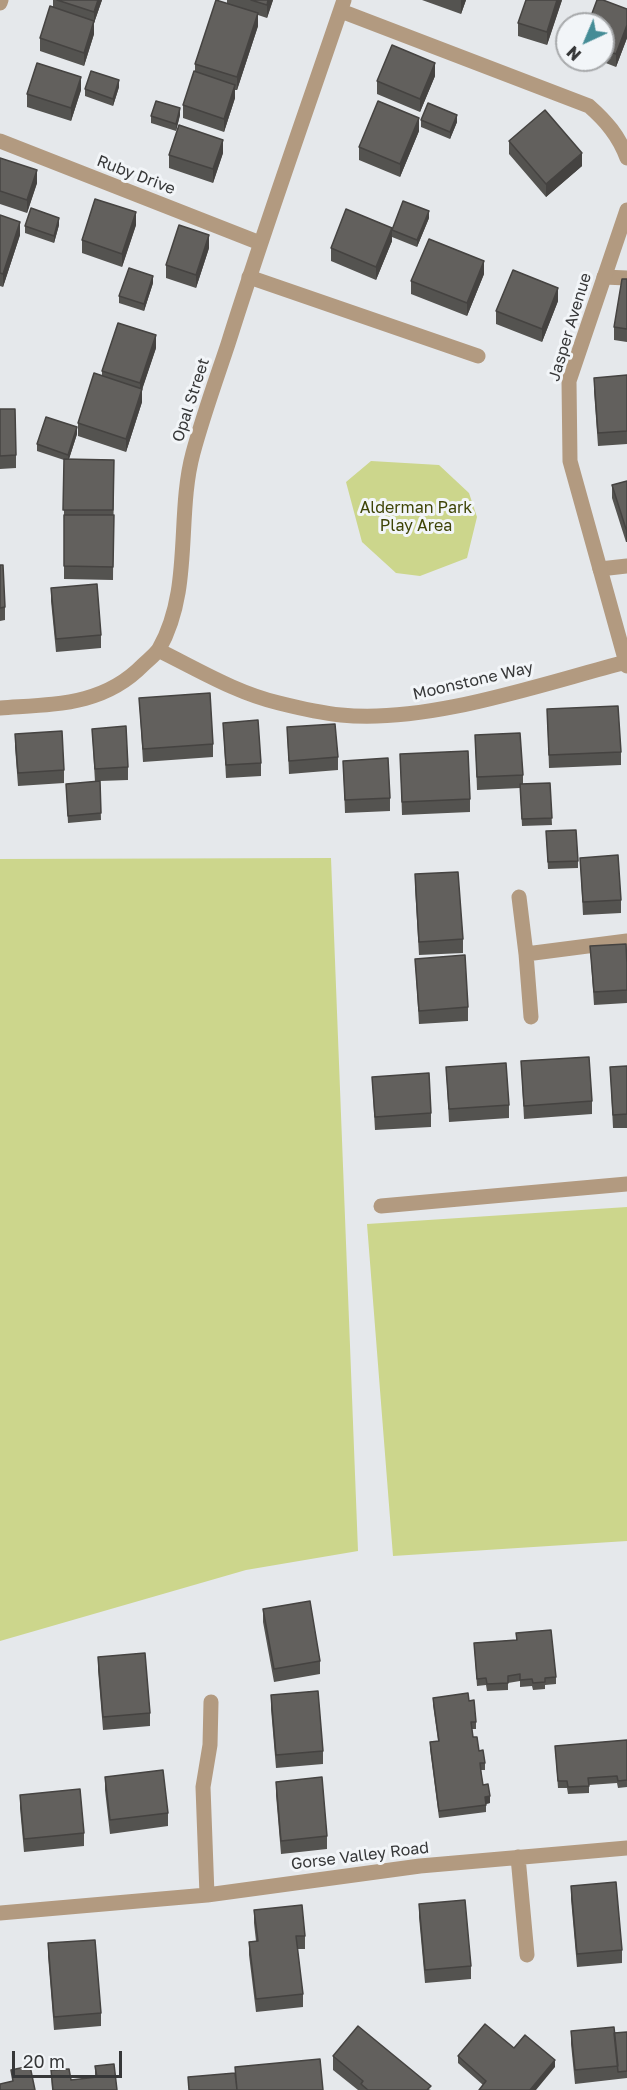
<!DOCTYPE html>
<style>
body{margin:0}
#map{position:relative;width:627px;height:2090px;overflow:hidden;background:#e5e8eb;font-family:"Golos Text",sans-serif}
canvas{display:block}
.north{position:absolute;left:555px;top:12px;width:60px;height:60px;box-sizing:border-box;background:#f2f5f8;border:2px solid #a7a9ab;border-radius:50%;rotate:224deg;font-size:16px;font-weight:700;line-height:24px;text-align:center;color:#363738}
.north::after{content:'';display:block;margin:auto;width:21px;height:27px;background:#458c96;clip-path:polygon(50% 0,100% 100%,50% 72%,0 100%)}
.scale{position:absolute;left:12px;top:2051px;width:110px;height:27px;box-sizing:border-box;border:3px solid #363738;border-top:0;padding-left:8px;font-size:18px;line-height:21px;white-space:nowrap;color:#363738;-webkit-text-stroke:4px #f2f5f8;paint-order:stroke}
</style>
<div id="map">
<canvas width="627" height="2090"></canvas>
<div class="north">N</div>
<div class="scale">20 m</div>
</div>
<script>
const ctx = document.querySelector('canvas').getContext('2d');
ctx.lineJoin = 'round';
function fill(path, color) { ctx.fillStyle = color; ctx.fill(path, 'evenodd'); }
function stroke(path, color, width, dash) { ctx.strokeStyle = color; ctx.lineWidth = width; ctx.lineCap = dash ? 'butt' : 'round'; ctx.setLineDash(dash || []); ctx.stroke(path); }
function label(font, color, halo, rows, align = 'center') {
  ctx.font = font + ' "Golos Text",sans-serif'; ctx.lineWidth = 6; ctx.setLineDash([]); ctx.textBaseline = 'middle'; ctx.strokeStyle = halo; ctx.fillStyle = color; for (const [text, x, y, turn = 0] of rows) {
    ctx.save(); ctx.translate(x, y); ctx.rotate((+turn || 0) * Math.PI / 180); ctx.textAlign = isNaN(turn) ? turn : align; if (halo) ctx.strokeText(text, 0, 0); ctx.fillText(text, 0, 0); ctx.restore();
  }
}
fill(new Path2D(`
 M371,461l68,4 30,28 8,24 -10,41 -47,18 -24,-3 -34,-31 -16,-60z
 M331,858l27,693 -112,19 -246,71v-782z
 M627,1207v334l-234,15 -26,-332z`), '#ccd68c');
stroke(new Path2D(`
 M0,3l1,-3
 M249,277l229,79
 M604,277l23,1
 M600,569l27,-3
 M519,897l7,57
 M531,1017l-5,-63 101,-13
 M381,1206l246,-22`), '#b29a80', 15);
stroke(new Path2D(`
 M341,11l248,95c17,15 30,30 38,52
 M0,141l260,102
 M627,210l-58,171 1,80 57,205
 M158,650c39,19 78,43 121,53 20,5 42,10 62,12 87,9 200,-31 285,-53
 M0,708c54,-4 103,-2 143,-43 5,-5 12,-10 16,-16 34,-60 17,-133 34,-196 10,-37 23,-73 35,-109 36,-115 77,-229 116,-344
 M518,1857l9,98
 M207,1895l-4,-108 7,-42 1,-43
 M0,1913l207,-18 213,-29 207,-18`), '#b29a80', 15);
fill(new Path2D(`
 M53,0h49l-8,23v11l-10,32 -44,-15v-13l13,-31z
 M227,0h46l-6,18 -9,-3v11l-21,64h-2v8l-11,34 -41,-14v-13l12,-33v-8l32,-61z
 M422,0h44l-5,14z
 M562,0l-15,45 -29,-9v-13z
 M627,9v29l-11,29 -18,-7h5v-36z
 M435,76l-15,36 -43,-18v-13z
 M119,87l-6,19 -28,-10v-7z
 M81,90l-10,31 -44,-14v-13z
 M180,115l-4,16 -25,-8v-7z
 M421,120l36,2 -7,17 -29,-12z
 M419,131l-19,46 -41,-17v-13z
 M509,141l73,25 -36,31 -37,-43z
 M223,153l-10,30 -44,-15v-13z
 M0,158l37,25 -10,30 -27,-9z
 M0,215l20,20 -17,52 -3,-1z
 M429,218l-12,29 -25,-10v4l-16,39 -45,-19v-13z
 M59,225l-5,18 -29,-10v-7z
 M136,225l-14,42 -40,-14v-13z
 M209,248l-13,40 -30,-10v-13z
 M484,274l-17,42 -56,-22v-13z
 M627,279v63l-13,-2v-13z
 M153,283l-9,28 -25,-8v-7z
 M558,301l-16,41 -46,-18v-13z
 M156,348l-14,41v13l-16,50 -48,-16v-13l24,-47v-5z
 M627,375v69l-29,2 -4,-55v-13z
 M0,409l16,46v13l-16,1z
 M77,434l-8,25 45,1 -1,120 -49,-1v-119l-27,-9v-7z
 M627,481v61h-1l-14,-44v-13z
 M0,565l5,42v13l-5,1z
 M51,588l50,47v13l-45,4 -5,-51z
 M139,698l74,46v13l-70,5z
 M547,709l74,43v13l-72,3z
 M223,723l38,40v13l-35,2z
 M287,727l51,30v13l-49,4z
 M92,729l36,38v13l-28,1 1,39 -33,3 -2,-39 29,-2z
 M15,734l49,36v13l-46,3 -3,-39z
 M475,735l48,40v9l27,-1 2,42 -30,1 -2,-38 -43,2z
 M400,754l70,45v13l-68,3z
 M343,761l47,37v13l-45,2z
 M546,831l32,30v7l-30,1z
 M580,858l41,42v13l-38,2z
 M415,874l48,65v14l-44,2 -4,-68z
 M590,946l37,19v38l-33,2z
 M415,959l53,48v14l-49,3z
 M521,1061l71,40v13l-68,5z
 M627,1066v62h-14l-3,-61z
 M446,1067l63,38v13l-60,4z
 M372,1077l59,36v14l-56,3z
 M263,1609l57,52v13l-46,8 -11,-60z
 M516,1633l40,44v7l-11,1v4l-12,1 -1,-4 -12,1v-6l-12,2v7l-21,1 -1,-6 -9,1 -3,-43 42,-3z
 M98,1657l52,56v13l-47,4 -5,-60z
 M271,1695l52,56v13l-47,4 -5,-59z
 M433,1698l36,3 7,21v7h-4l1,8 12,26v7h-4l2,15 7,18 -4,1v8l-47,6 -9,-69v-7l8,-1 -5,-36z
 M627,1740v47l-9,1 -1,-5 -28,2v8l-21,1 -1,-6h-9l-3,-42z
 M105,1777l63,36v13l-58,8 -5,-44z
 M276,1782l51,54v13l-46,5 -5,-59z
 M20,1795l64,38v13l-60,6 -4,-44z
 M571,1886l51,64v13l-45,4 -6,-68z
 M419,1904l52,62v13l-46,4 -6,-66z
 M254,1910l51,26v13h-8l6,45v13l-47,5 -7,-57v-13l7,-1 -2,-18z
 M48,1943l53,70v13l-47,4 -6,-74z
 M571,2031l43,2 13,-1v46l-52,6 -4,-40z
 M514,2048l41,19 -72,18 -25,-22v-7z
 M333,2056l98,34h-73l-25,-20z
 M95,2066l22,24h-65l-1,-20 20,10 24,-2z`), '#545350');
fill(new Path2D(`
 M98,0h4l-8,23v11l-10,32v-13l10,-29v-12z
 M268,0h5l-6,18v-13z
 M461,0h5l-5,14z
 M557,0h5l-15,45v-13z
 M258,13v13l-21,64v-13z
 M627,25v13l-11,29v-13z
 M435,63v13l-15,36v-13z
 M81,77v13l-10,31v-13z
 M119,80v7l-6,19v-7z
 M235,85v13l-11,34v-13z
 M180,108v7l-4,16v-7z
 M457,115v7l-7,17v-7z
 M419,118v13l-19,46v-13z
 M223,140v13l-10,30v-14z
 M582,153v13l-36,31v-13z
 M37,170v13l-10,30v-13z
 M429,211v7l-12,29v-7z
 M136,212v13l-14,42v-13z
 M59,218v7l-5,18v-7z
 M20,222v13l-17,52v-13z
 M392,228v13l-16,39v-13z
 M209,235v13l-13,40v-13z
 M484,261v13l-17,42v-13z
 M153,276v7l-9,28v-7z
 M558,288v13l-16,41v-13z
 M156,335v13l-16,48v-13z
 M142,389v13l-16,50v-13z
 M77,427v7l-9,28v-7z
 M627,528v14h-1v-13z
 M490,1796v7l-5,1v-7z
 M555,2060v7l-19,23h-6z`), '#454341');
const building = new Path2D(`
 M57,0h41l-4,12z
 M216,0l42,13 -21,64 -42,-13z
 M251,0h17l-1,5z
 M526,0h31l-10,32 -29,-9z
 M597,0h6l24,9v16l-11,29 -13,-5v-25h-15z
 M50,6l44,15 -10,32 -44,-15z
 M392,45l43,18 -15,36 -43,-18z
 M37,63l44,14 -10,31 -44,-14z
 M91,71l28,9 -6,19 -28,-10z
 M194,71l41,14 -11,34 -41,-14z
 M156,101l24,7 -4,16 -25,-8z
 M378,101l41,17 -19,46 -41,-17z
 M428,103l29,12 -7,17 -29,-12z
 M545,110l37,43 -36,31 -37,-43z
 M179,125l44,15 -10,29 -44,-14z
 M0,158l37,12 -10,30 -27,-9z
 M95,199l41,13 -14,42 -40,-14z
 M403,201l26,10 -12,29 -25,-10z
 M31,208l28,10 -5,18 -29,-10z
 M346,209l46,19 -16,39 -45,-19z
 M0,215l20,7 -17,52 -3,-1z
 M179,225l30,10 -13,40 -30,-10z
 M429,239l55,22 -17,42 -56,-22z
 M129,268l24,8 -9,28 -25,-8z
 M513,270l45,18 -16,41 -46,-18z
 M622,279h5v50l-13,-2z
 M118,323l38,12 -16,48 -38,-12z
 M94,373l48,16 -16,50 -48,-16z
 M627,375v56l-29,2 -4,-55z
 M0,409h15l1,46 -16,1z
 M46,417l31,10 -9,28 -31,-11z
 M64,459l50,1 -1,50h-50z
 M627,481v47l-1,1 -14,-44z
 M64,515h50l-1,52 -49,-1z
 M0,565h3l2,42 -5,1z
 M97,584l4,51 -45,4 -5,-51z
 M210,693l3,51 -70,5 -4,-51z
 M618,706l3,46 -72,3 -2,-46z
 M258,720l3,43 -35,2 -3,-42z
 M335,724l3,33 -49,4 -2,-34z
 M126,726l2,41 -33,2 -3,-40z
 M62,731l2,39 -46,3 -3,-39z
 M520,733l3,42 -46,2 -2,-42z
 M468,751l2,48 -68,3 -2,-48z
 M388,758l2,40 -45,2 -2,-39z
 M100,781l1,32 -33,3 -2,-32z
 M550,783l2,35 -30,1 -2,-35z
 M576,830l2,31 -30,1 -2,-31z
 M618,855l3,45 -38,2 -3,-44z
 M458,872l5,67 -44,3 -4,-68z
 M626,944l1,21v25l-33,2 -4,-46z
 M465,955l3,52 -49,4 -4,-52z
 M589,1057l3,44 -68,5 -3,-45z
 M506,1063l3,42 -60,4 -3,-42z
 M627,1066v48l-14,1 -3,-48z
 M429,1073l2,40 -56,4 -3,-40z
 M310,1601l10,60 -46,8 -11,-60z
 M551,1630l5,47 -11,1v4l-12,1 -1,-4 -12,1v-6l-12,2v7l-21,1 -1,-6 -9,1 -3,-36 43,-3 -1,-7z
 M145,1653l5,60 -47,4 -5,-60z
 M318,1691l5,60 -47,4 -5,-60z
 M468,1693l1,8 5,-1 2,22h-5l2,15h4l2,14 4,-1 2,13h-5l1,9 2,13 5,-1 2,12 -5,1 1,8 -47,6 -9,-69 9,-1 -6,-43z
 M627,1740v40l-9,1 -1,-5 -29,2 1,8 -21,1 -1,-6h-9l-3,-35z
 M163,1770l5,43 -58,7 -5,-43z
 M322,1777l5,59 -46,5 -5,-59z
 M80,1789l4,44 -60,6 -4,-44z
 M616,1882l6,68 -45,4 -6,-68z
 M465,1900l6,66 -46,4 -6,-66z
 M302,1905l3,31h-9l7,58 -47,5 -7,-57 9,-1 -4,-31z
 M95,1940l6,73 -47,4 -6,-74z
 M485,2024l29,24 11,-13 30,25 -25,30h-51l7,-9 -28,-25z
 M358,2026l73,60 -4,4h-59l-7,-6 2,-3 -30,-25z
 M614,2027l4,39 -43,4 -4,-39z
 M627,2032v39l-9,1 -4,-39z
 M320,2059l3,31h-86l-2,-23z
 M114,2064l3,26h-64l-2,-20 18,-1 2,11 26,-3 -2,-11z
 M30,2066l5,24h-35v-6l13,-3 -2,-11z
 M235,2073l2,17h-48l-1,-13z`);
fill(building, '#62605d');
stroke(building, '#454341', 1.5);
label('16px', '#363738', '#f2f5f8', [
 ["Ruby Drive",136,175,21],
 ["Jasper Avenue",570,327,-73],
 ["Opal Street",191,400,-72],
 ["Moonstone Way",473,681,-13],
 ["Gorse Valley Road",360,1856,-7]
]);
label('16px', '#3e4406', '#f2f5f8', [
 ["Alderman Park",416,508],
 ["Play Area",416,526]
]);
</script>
